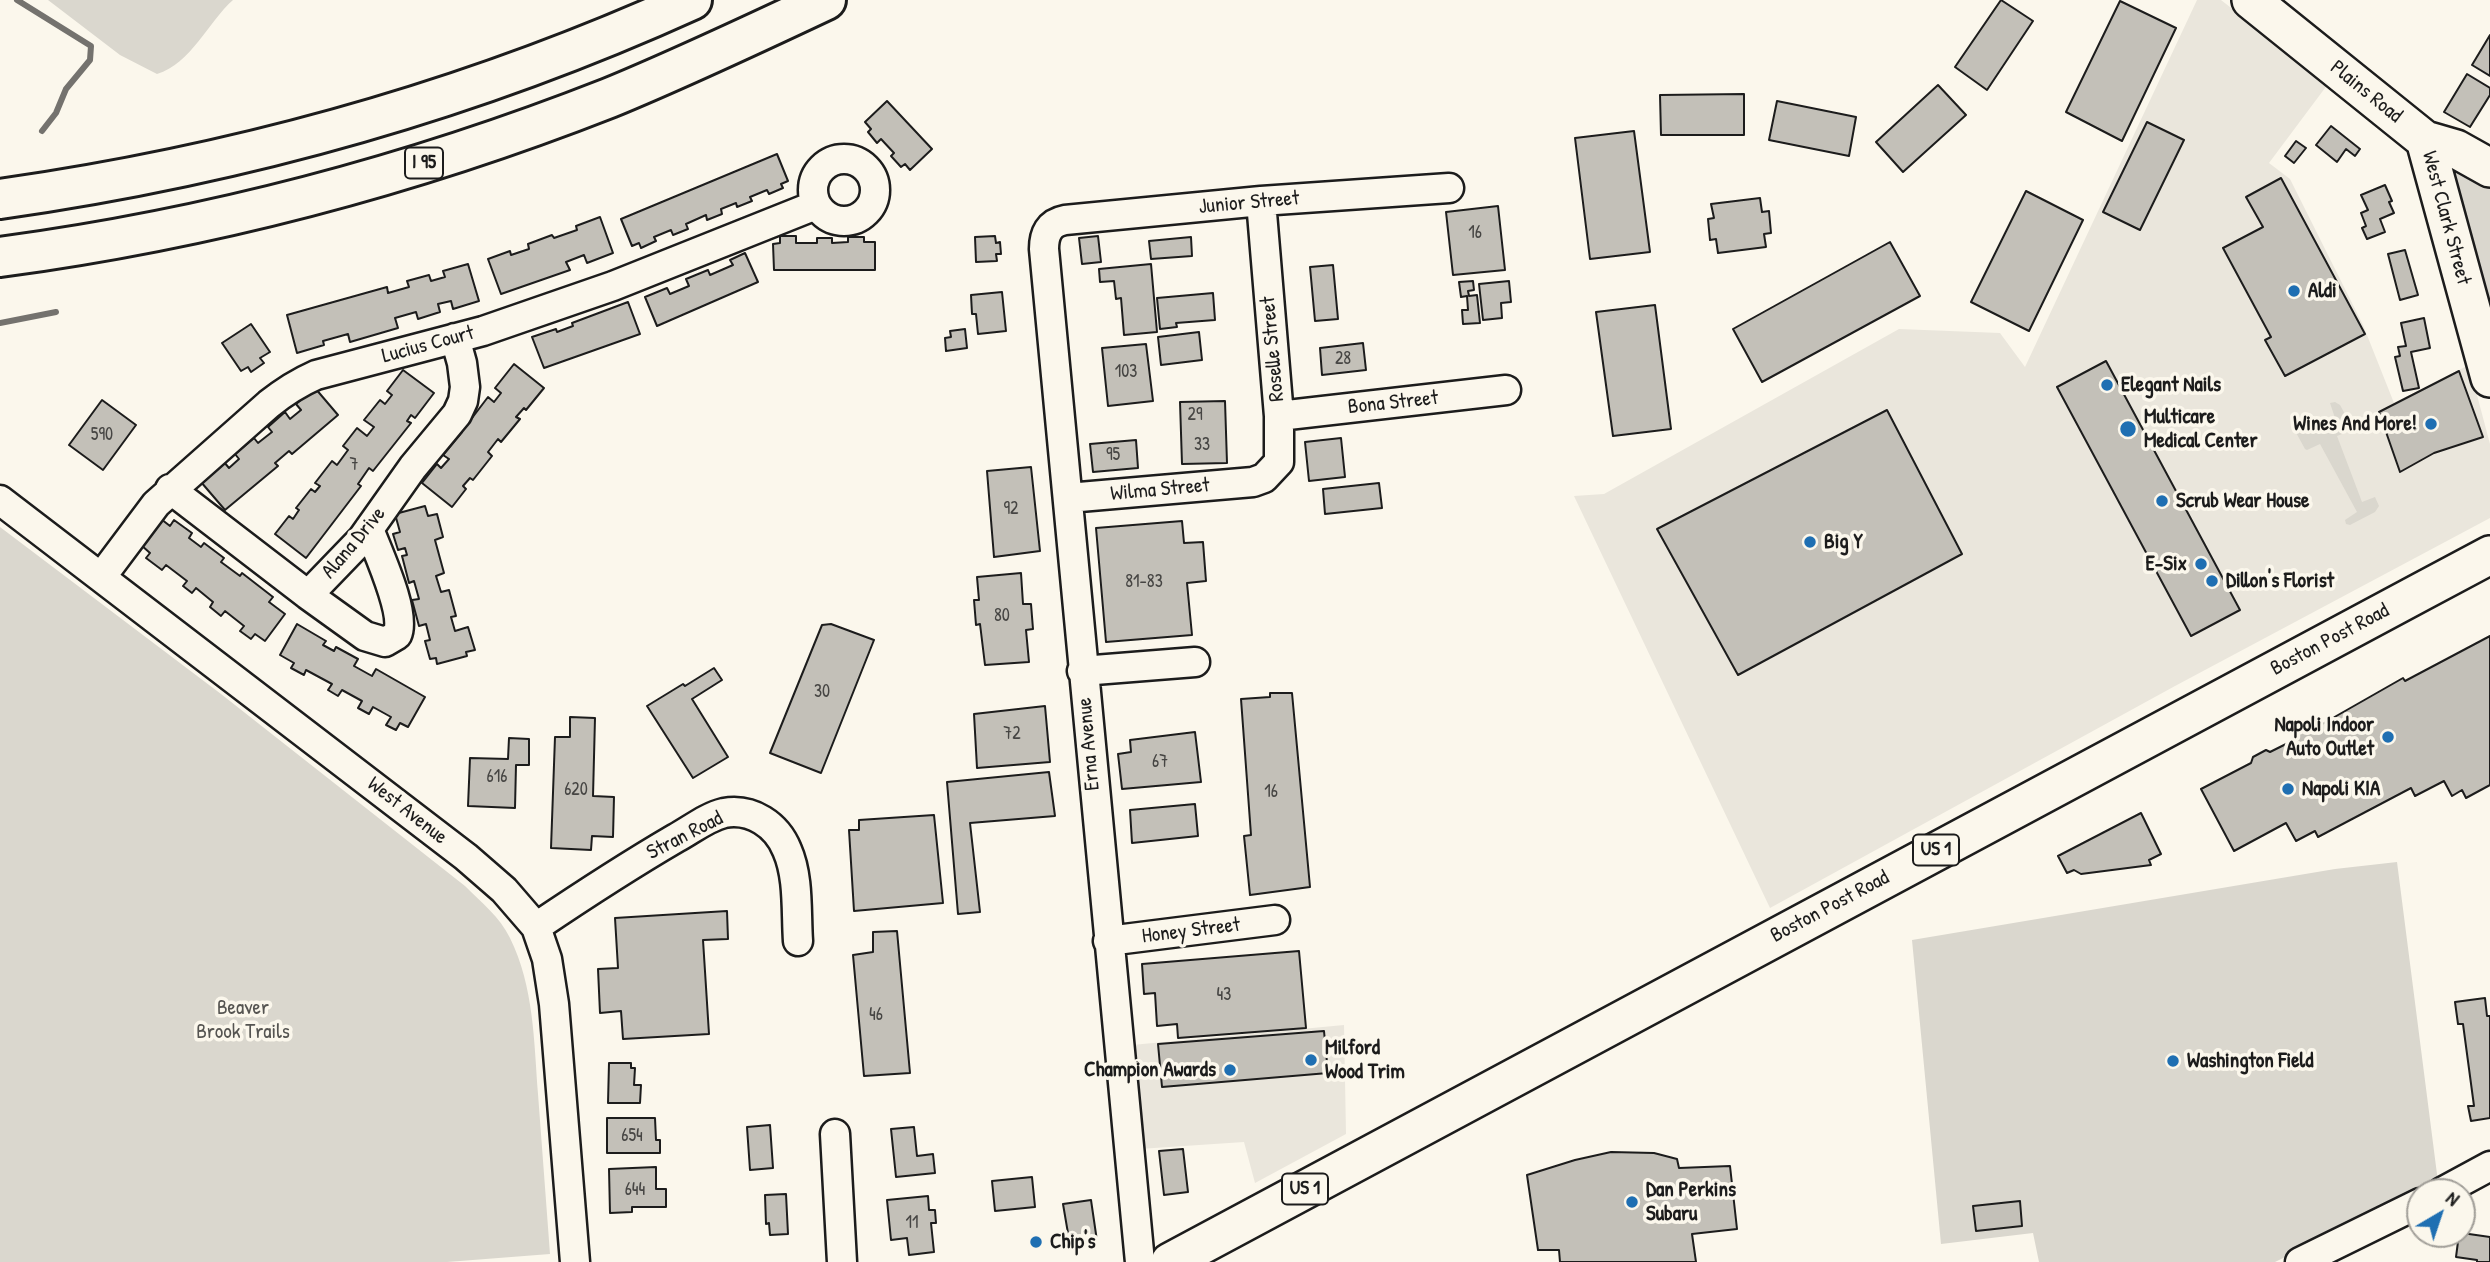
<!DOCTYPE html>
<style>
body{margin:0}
#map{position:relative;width:2490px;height:1262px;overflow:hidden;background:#fbf7ec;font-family:"Patrick Hand",sans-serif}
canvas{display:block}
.north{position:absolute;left:2406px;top:1178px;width:70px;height:70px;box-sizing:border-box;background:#fbf7ec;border:2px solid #a29f99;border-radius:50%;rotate:39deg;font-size:19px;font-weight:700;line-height:28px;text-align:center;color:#1c1c1c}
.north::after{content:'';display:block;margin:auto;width:24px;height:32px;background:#1f6fb2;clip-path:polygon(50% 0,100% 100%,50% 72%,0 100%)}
</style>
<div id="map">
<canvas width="2490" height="1262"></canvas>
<div class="north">N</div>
</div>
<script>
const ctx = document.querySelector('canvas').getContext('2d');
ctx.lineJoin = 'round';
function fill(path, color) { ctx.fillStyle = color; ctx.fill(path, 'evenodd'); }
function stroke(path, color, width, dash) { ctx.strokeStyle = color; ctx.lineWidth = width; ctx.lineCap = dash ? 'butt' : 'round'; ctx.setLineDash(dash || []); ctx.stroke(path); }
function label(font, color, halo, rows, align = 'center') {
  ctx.font = font + ' "Patrick Hand",sans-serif'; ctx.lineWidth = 7; ctx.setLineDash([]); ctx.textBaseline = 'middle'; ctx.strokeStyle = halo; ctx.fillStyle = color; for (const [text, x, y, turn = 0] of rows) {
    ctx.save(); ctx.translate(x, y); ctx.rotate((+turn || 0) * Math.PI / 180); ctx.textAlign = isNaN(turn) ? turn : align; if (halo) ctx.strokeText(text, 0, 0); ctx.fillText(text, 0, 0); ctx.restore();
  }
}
fill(new Path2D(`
 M2197,0h24l107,84 -59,79 21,16 73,146 31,78 75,-38 21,79v74l-315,168 -405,222 -196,-412 30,-2 295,-165 101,4 25,34z
 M1344,1025l2,109 -91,49 -11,-41 -105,7 -7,-104z`), '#eae6dc');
fill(new Path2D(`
 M48,0h185c-25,22 -42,64 -76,74l-37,-19z
 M2448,162l42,18v121l-4,2z
 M2335,402l5,3 12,22v3l-15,6 25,66 13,-5 4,9 -4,6 -25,13 -4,-1 -1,-4 12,-8 -37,-68 -13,6 -2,-1 -12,-22 4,-7h4l7,12 27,-14 -5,-15z
 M0,527l221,167 244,192c16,16 35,31 45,52 24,49 24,103 28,156 4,53 8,107 12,160l-103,8h-447z
 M2397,862l41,320 -163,80h-236l-6,-29 -92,11 -29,-304 423,-71z`), '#dad7ce');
stroke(new Path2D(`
 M17,0l74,46 -1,14 -24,29 -10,24 -14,18
 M0,323l56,-11`), '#74726e', 6);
const building = new Path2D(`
 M2001,0l32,21 -46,69 -32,-23z
 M2120,1l56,27 -54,113 -56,-29z
 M2490,35v41l-18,-11z
 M2467,74l23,14v7l-20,32 -26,-15z
 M1938,85l28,30 -63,57 -27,-30z
 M1744,94v41h-83l-1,-40z
 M887,101l45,48 -22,21 -5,-6 -4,3 -10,-11 3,-3 -13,-14 -4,4 -9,-11 3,-3 -6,-7z
 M1777,101l79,16 -7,39 -80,-16z
 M2147,122l37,18 -44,90 -37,-18z
 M2331,126l29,23 -5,7 -9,-7 -9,13 -21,-17z
 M1634,131l16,121 -60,7 -15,-121z
 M2296,141l10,7 -12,15 -9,-7z
 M777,154l11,27 -7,3 2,4 -14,6 -2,-4 -17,7 2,4 -15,6 -1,-4 -15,6 1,5 -15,6 -1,-5 -20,9 2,5 -15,6 -2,-5 -17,7 2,4 -15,7 -2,-5 -7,3 -11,-27z
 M2281,178l84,156 -80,42 -20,-36 6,-3 -48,-89 40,-21 -17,-30z
 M2385,185l7,16 -3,1 5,11 -14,6 5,13 -18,7 -5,-11 4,-2 -5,-13 7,-3 -7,-15z
 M2026,191l57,29 -54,111 -58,-29z
 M1760,198l2,14 7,-1 2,22 -7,1 2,13 -48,6 -2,-14 -6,1 -2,-21 6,-1 -3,-14z
 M1498,206l7,64 -52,5 -7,-63z
 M600,217l13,36 -26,10 -3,-8 -18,7 4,8 -69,24 -13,-35 22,-8 1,4 18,-6 -1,-5 24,-9 2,3 23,-8 -1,-4z
 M780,236h16v7h21v-5h15v5l16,-1v-5h16v5h11v28h-101l-1,-26 7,-1z
 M995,236l1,7 4,-1 1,12h-5l1,7 -21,1 -1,-25z
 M1098,236l3,26 -19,2 -3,-26z
 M1191,237l1,19 -41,3 -2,-18z
 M1890,242l30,54 -158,86 -29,-53z
 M2405,250l13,45 -18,5 -12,-46z
 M745,253l13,29 -101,44 -12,-29 22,-9 3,6 19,-8 -3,-7 22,-9 2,5 23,-10 -3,-5z
 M468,264l11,37 -26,8 -2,-8 -13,3 2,8 -22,7 -2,-7 -21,6 3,10 -48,14 -2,-8 -25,7 1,4 -27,8 -10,-38 100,-28 1,6 21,-6 -2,-6 22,-6 2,6 14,-4 -2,-6z
 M1151,264l6,68 -33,3 -3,-37 -5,1 -2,-18 -14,1 -1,-13z
 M1333,265l5,54 -23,2 -5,-54z
 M1473,281l1,9 -6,1 1,5 8,-1 3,28 -17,1 -1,-14h6l-1,-14 -6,1 -2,-15z
 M1509,281l2,21 -10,1 1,15 -19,2 -4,-36z
 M1002,292l4,39 -28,3 -2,-20h-4l-1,-19z
 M1213,293l2,27 -39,3 1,4 -17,2 -3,-31z
 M628,302l12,32 -96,34 -12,-31 24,-8 1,3 16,-6 -1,-3z
 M1655,305l16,124 -58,7 -17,-124z
 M2424,318l6,30 -19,4 8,36 -16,3 -8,-34 5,-1 -2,-9 8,-1 -5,-23z
 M251,324l19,28 -10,6 4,5 -13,9 -3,-5 -7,4 -19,-28z
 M965,329l2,19 -21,3 -1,-13 6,-1 -1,-6z
 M1199,332l3,28 -41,5 -3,-28z
 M1363,343l3,27 -44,5 -2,-27z
 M1146,344l7,57 -45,5 -6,-58z
 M2106,361l134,249 -49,26 -134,-249z
 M514,364l30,24 -18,22 -2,-2 -8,9 4,2 -19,23 -3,-3 -10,13 4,4 -19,24 -3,-2 -7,8 3,3 -14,18 -30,-24 15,-19 4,4 8,-9 -6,-4 19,-23 -4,-3 11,-13 3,2 16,-21 6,5 7,-9 -6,-5z
 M403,370l31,23 -19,25 -4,-3 -4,6 4,2 -38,48 -4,-3 -11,16 3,2 -55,72 -31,-24 14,-18 4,3 6,-9 -3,-2 15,-19 4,3 5,-6 -5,-3 17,-22 5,4 11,-15 -5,-4 14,-18 10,8 7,-9 -10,-7 16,-20 5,4 7,-9 -5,-4z
 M2459,371l24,66 -49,16 -34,19 -21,-60z
 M315,388l23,27 -46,39 -3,-3 -14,12 3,3 -53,44 -24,-28 23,-20 5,6 10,-9 -4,-5 19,-16 4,5 14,-11 -4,-5 17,-15 5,7 11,-9 -5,-6z
 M102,400l34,25 -33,45 -34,-25z
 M1225,401l2,62 -45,1 -2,-62z
 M1887,410l75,144 -224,121 -81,-146z
 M1341,438l4,39 -36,4 -4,-39z
 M1136,440l2,28 -45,4 -3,-28z
 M1031,467l9,84 -46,6 -7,-86z
 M1379,483l3,25 -57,6 -2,-25z
 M425,506l3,10 9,-2 6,23 -8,3 9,33 -8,3 5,16 8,-2 7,26 -5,1 4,14 13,-4 7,23 -9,2 1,4 -30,8 -1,-6 -6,1 -5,-18 5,-1 -4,-16 -7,2 -7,-26 7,-1 -5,-18 -5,2 -7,-27 5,-1 -2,-7 -7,2 -5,-16 7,-2 -5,-18z
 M161,519l9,7 4,-6 18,13 -3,5 12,9 3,-4 20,15 -3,4 19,14 2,-3 31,24 -4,5 16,12 -20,27 -10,-7 -4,5 -11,-8 4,-5 -19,-15 -4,5 -11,-9 3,-5 -17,-14 -4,5 -9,-7 4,-5 -21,-16 -4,5 -16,-12 4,-5 -9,-8z
 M1182,521l2,22 19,-1 3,39 -19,2 5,52 -86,7 -10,-114z
 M1021,573l2,31h8l2,25 -7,1 3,32 -44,3 -5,-41 -4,1 -2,-25h5l-2,-23z
 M297,624l29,17 -3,4 11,6 2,-4 22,12 -4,7 18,10 4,-7 49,28 -17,30 -8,-4 -4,7 -10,-5 5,-8 -18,-10 -4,7 -11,-6 4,-7 -20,-11 -4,6 -10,-6 4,-6 -26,-14 -2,5 -13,-7 3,-5 -14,-8z
 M831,624l43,16 -53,133 -51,-20 52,-128z
 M2490,636v149l-24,13 -4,-8 -10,6 -8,-15 -29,15 -4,-8 -93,49 -3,-6 -19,10 -10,-18 -52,28 -33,-62 50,-26 2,-6 13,-7 4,2 28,-14 1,-5 13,-8 5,2 86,-49 2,3z
 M714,668l8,12 -30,19 36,58 -35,21 -46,-72 36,-22 2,2z
 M1270,693h22l18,194 -60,8 -6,-59 7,-1 -10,-136 29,-2z
 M1045,706l5,56 -73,6 -3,-54z
 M570,717l25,1 -2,78 21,1 -1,40 -21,-1 -1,14 -40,-2 4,-111h15z
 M1195,732l6,50 -79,7 -4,-35 13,-2 -1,-12z
 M509,738l20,1v26h-13l-1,43 -47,-2 2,-48 38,1z
 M1049,772l6,44 -85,7 10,89 -22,2 -11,-132z
 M1195,804l3,32 -66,7 -2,-33z
 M2141,813l20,41 -12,6 2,5 -70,9 -7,-4 -7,3 -9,-17z
 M934,815l9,88 -89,8 -5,-81h10v-10z
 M727,911l1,28 -25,1 6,94 -86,5 -2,-28 -21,2 -2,-44 20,-1 -3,-50z
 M897,931l13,142 -46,3 -11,-121 20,-3v-20z
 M1299,951l7,77 -128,10 -1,-14 -20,2 -2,-33 -11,1 -2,-30z
 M2485,998l2,18h3v102l-19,3 -3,-15h6l-11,-82h-5l-3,-22z
 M1324,1031l4,42 -166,14 -4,-43z
 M609,1063h22v5h4l-1,17h7l-1,18h-32z
 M607,1118h48l1,22h4v13h-53z
 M770,1125l3,43 -23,2 -3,-43z
 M914,1127l3,29 16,-2 2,19 -39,4 -5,-48z
 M1183,1149l5,43 -24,3 -5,-44z
 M1611,1152l43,1 23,6 2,9 51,-2 7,63 -45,5 4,28h-136l-1,-12h-21l-11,-75 48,-15z
 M656,1167v22h10v18h-34v5l-22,1 -1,-44z
 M1032,1177l3,30 -40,4 -3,-30z
 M786,1194l2,40 -18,1 -1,-12 -3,1 -1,-29z
 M928,1196l1,14h6l1,13h-5l3,29 -25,3 -2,-17 -16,2 -4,-40z
 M1091,1200l6,41 -27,4 -7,-41z
 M2020,1201l2,25 -46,5 -3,-25z
 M2462,1233l28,4v25h-13v-2l-21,-3 3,-23z`);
fill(building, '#c3c0b8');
stroke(building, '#1c1c1c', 2);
const minor = new Path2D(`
 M813 190a31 31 0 1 1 62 0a31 31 0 1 1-62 0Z
 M1279,416l227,-26
 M170,489l138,106 54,-56 51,-72 44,-53 6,-13 2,-14 -3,-24 -7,-25
 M1068,498l185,-16 11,-4 15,-16v-46l-18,-215
 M0,500l466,357 38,33 32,37 11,32 7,45 21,258
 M102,576l54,-72 113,-100c15,-12 29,-21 47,-29l167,-44 130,-45 203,-81
 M308,595l57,41 20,6 12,-7c10,-21 -19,-82 -28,-106
 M1082,671l113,-9
 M536,927c46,-31 92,-61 140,-89 15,-8 31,-21 48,-25 28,-5 53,12 63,37 12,27 9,62 11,91
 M1108,941l167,-21
 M835,1134l7,128
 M2442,1192l48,-26
 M1140,1262l-96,-1013c0,-15 5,-26 21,-29l196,-19 188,-13
 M2300,1262l120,-59`);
const major = new Path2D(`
 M2251,0l174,140 31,9 34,19
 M2425,140l65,238
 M1170,1262c439,-239 880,-472 1320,-707`);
const highway = new Path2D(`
 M0,199c239,-34 472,-99 692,-199
 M0,257c209,-28 413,-82 609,-159 73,-30 145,-64 217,-98`);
stroke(minor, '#1c1c1c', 33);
stroke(major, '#1c1c1c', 42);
stroke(highway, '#1c1c1c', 44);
stroke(minor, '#fbf7ec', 28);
stroke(major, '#fbf7ec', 37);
stroke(highway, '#fbf7ec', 38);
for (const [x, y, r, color] of [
 [2294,291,7,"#1f6fb2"],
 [2107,385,7,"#1f6fb2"],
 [2431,424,7,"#1f6fb2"],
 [2128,429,9,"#1f6fb2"],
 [2162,501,7,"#1f6fb2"],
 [1810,542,7,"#1f6fb2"],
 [2201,564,7,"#1f6fb2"],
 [2212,581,7,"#1f6fb2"],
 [2388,737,7,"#1f6fb2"],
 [2288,789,7,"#1f6fb2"],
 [1311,1060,7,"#1f6fb2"],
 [2173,1061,7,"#1f6fb2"],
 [1230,1070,7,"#1f6fb2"],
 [1632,1202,7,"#1f6fb2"],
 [1036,1242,7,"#1f6fb2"]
]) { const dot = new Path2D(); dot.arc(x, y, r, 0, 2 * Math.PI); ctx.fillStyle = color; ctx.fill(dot); stroke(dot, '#fbf7ec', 2.5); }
label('18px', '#464543', null, [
 ["16",1475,233],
 ["28",1343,359],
 ["103",1126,372],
 ["29",1195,415],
 ["590",102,435],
 ["33",1202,445],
 ["95",1113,455],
 ["7",354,465],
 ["92",1011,509],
 ["81-83",1144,582],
 ["80",1002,616],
 ["30",822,692],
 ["72",1012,734],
 ["67",1160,762],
 ["616",497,777],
 ["620",576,790],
 ["16",1271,792],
 ["43",1224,995],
 ["46",876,1015],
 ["654",632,1136],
 ["644",635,1190],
 ["11",912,1223]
]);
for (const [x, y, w] of [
 [424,163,38],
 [1936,850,46],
 [1305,1189,46]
]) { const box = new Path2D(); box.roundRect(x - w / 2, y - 15.5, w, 31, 5); ctx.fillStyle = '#fbf7ec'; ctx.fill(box); stroke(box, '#1c1c1c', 2); }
label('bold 19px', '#1c1c1c', null, [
 ["I 95",424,163],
 ["US 1",1936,850],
 ["US 1",1305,1189]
]);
label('21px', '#1c1c1c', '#fbf7ec', [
 ["Plains Road",2366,92,39],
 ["Junior Street",1249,203,-5],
 ["West Clark Street",2446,218,75],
 ["Lucius Court",428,345,-15],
 ["Roselle Street",1273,349,-95],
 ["Bona Street",1393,403,-6],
 ["Wilma Street",1160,490,-5],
 ["Alana Drive",354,543,-50],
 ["Boston Post Road",2330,640,-28],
 ["Erna Avenue",1089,744,-95],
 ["West Avenue",407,811,38],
 ["Stran Road",685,836,-27],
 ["Boston Post Road",1830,907,-28],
 ["Honey Street",1191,931,-7]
]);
label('bold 21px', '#1c1c1c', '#fbf7ec', [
 ["Aldi",2308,291],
 ["Elegant Nails",2121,385],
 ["Multicare",2144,417],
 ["Medical Center",2144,441],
 ["Wines And More!",2417,424,"right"],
 ["Scrub Wear House",2176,501],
 ["Big Y",1824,542],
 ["E-Six",2187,564,"right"],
 ["Dillon's Florist",2226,581],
 ["Napoli Indoor",2374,725,"right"],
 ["Auto Outlet",2374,749,"right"],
 ["Napoli KIA",2302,789],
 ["Milford",1325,1048],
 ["Wood Trim",1325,1072],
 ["Washington Field",2187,1061],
 ["Champion Awards",1216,1070,"right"],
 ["Dan Perkins",1646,1190],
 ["Subaru",1646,1214],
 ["Chip's",1050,1242]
], 'left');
label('21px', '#555451', '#fbf7ec', [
 ["Beaver",243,1008],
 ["Brook Trails",243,1032]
]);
</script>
